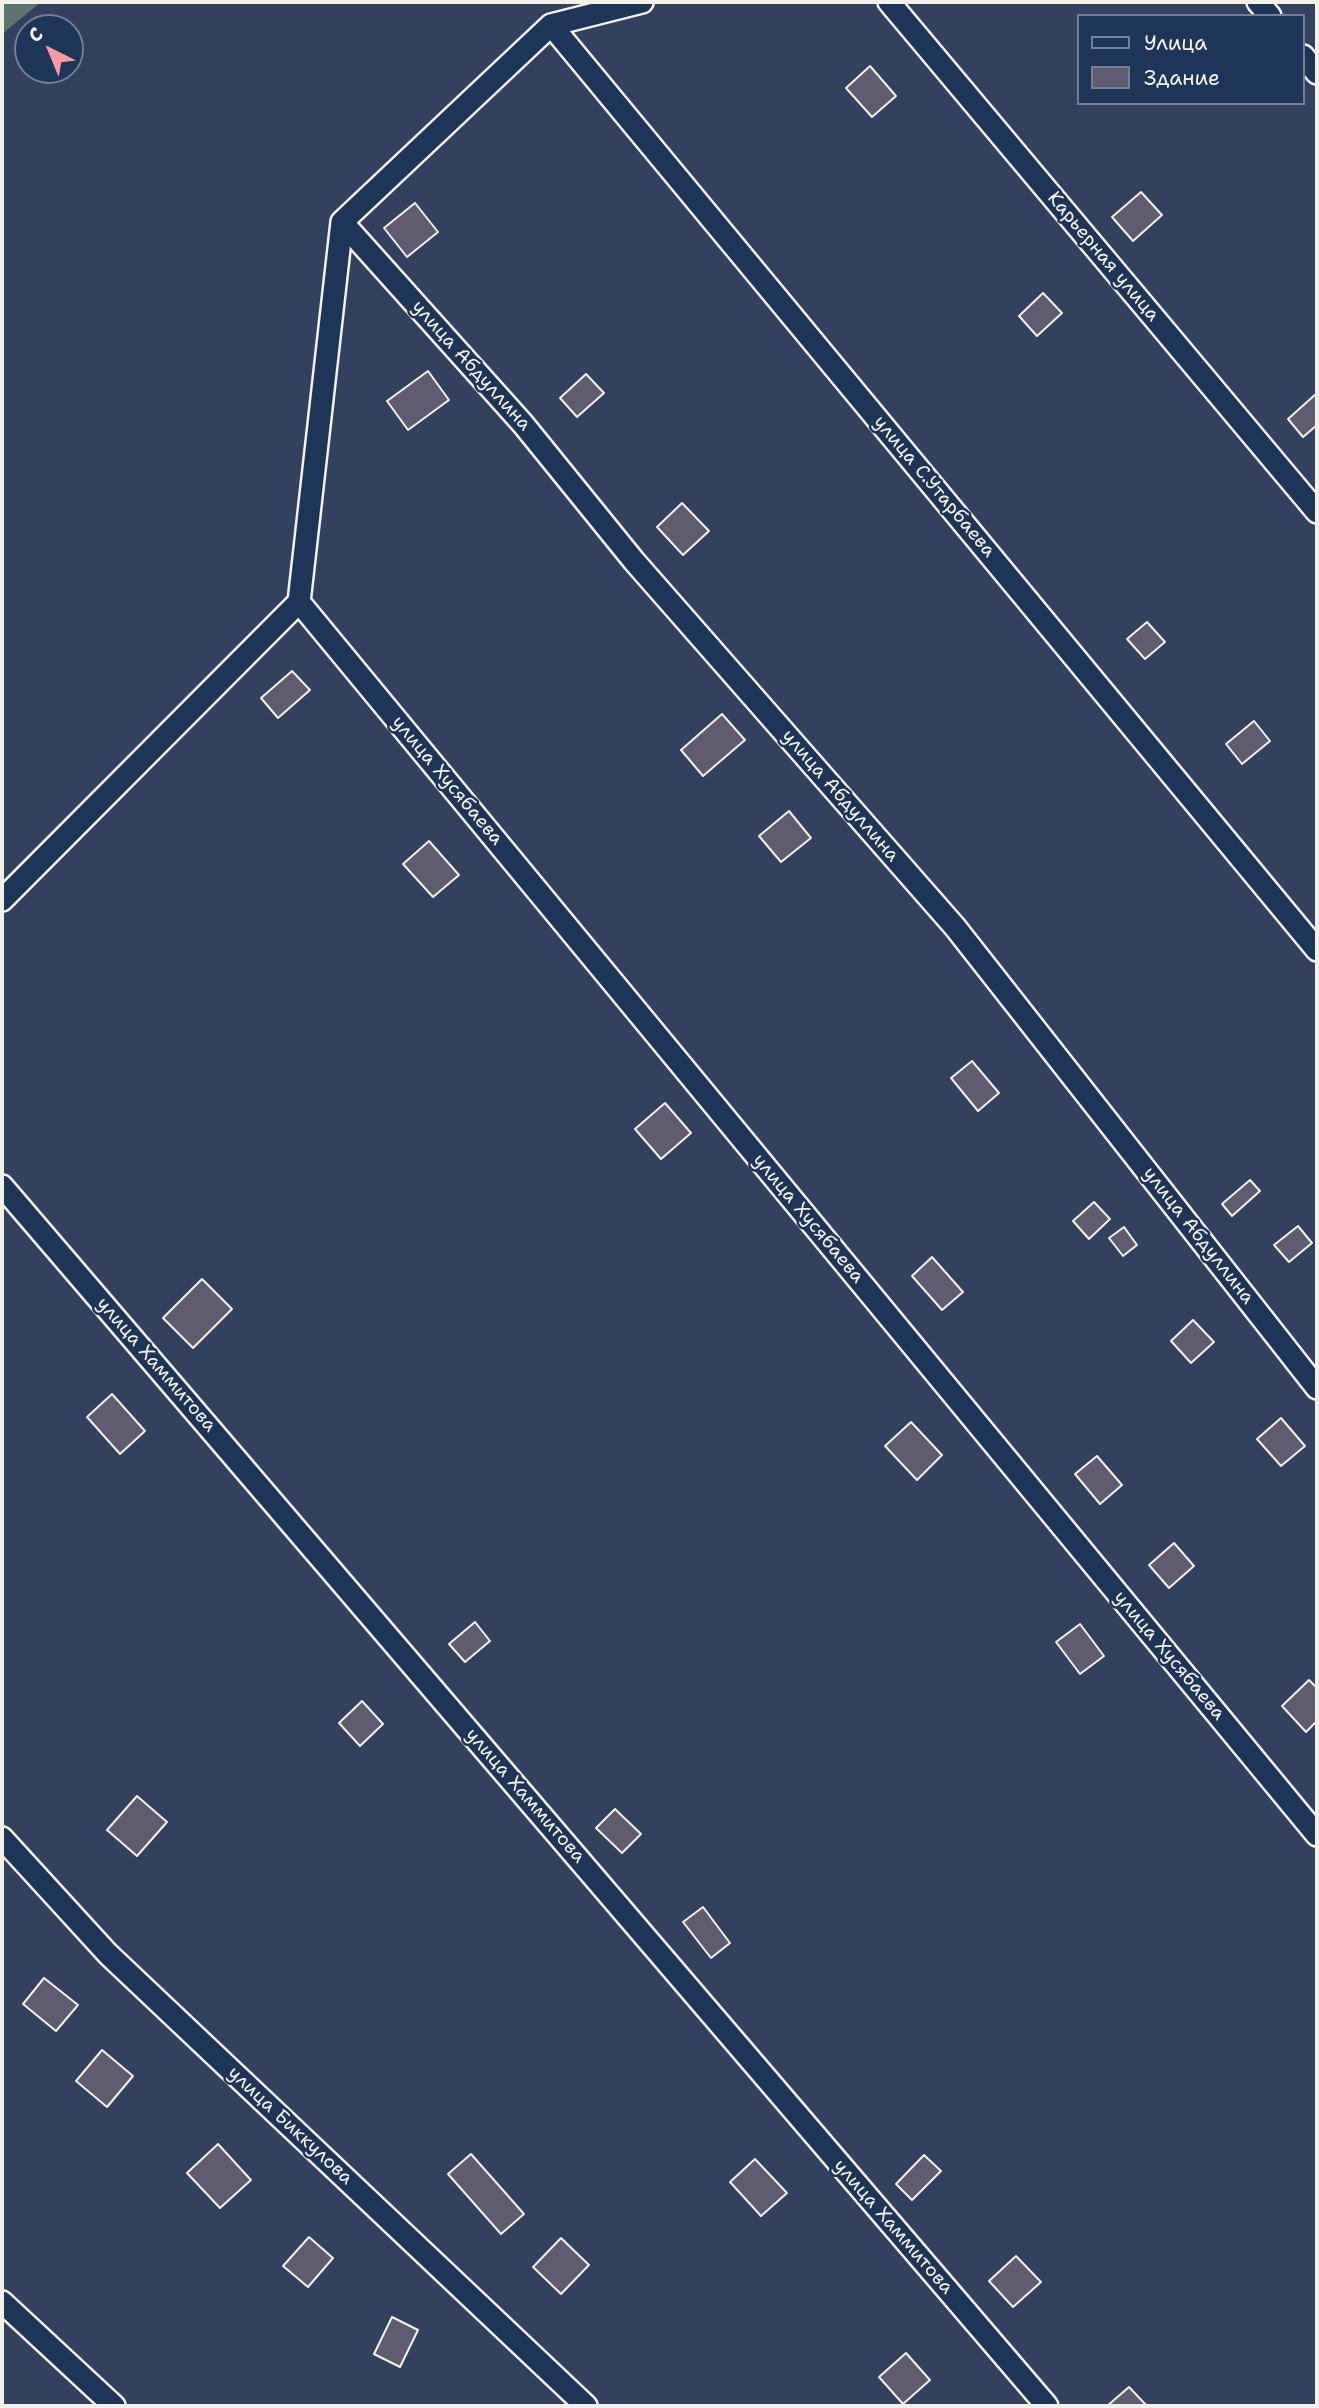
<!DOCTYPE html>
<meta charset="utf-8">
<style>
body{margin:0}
#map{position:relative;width:1319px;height:2408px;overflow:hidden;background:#31415e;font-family:"Shantell Sans",sans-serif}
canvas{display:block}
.frame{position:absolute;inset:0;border:4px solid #f4f1e8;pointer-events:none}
.legend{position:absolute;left:1077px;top:14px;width:228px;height:91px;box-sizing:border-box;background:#1d3557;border:2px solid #738091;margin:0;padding:9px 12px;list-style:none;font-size:21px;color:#f4f1e8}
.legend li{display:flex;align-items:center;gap:14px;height:35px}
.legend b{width:35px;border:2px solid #738091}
.north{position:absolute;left:14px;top:14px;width:70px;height:70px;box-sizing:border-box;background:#1d3557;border:2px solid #738091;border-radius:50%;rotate:317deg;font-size:19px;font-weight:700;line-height:28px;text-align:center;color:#f4f1e8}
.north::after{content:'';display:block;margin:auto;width:24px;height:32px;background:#ff9aa2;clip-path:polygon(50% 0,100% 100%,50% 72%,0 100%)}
</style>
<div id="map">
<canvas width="1319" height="2408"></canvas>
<div class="frame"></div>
<ul class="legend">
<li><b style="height:9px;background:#1d3557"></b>Улица</li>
<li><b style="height:19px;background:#605c6f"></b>Здание</li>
</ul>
<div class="north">С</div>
</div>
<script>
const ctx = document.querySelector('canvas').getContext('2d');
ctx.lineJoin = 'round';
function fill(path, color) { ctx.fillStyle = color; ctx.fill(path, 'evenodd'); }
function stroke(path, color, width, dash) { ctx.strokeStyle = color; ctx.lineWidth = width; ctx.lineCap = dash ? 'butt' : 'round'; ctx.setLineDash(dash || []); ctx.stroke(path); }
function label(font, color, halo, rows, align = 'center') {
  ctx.font = font + ' "Shantell Sans",sans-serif'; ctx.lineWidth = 5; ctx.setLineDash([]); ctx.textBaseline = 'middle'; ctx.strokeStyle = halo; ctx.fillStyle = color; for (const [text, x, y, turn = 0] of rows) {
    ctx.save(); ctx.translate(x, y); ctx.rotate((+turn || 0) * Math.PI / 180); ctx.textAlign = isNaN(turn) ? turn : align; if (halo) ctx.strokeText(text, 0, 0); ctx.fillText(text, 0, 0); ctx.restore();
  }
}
fill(new Path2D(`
 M2,2h39l-39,32z`), '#5c736f');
const building = new Path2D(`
 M870,66l26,30 -24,21 -26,-29z
 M1141,192l21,23 -29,26 -21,-24z
 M415,203l23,29 -31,25 -23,-29z
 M1043,293l19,20 -25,23 -18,-20z
 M428,371l21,29 -41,30 -21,-29z
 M586,374l18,19 -27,24 -17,-19z
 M1317,393v32l-14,12 -15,-18z
 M682,503l27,28 -26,24 -26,-28z
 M1147,622l18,20 -20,17 -18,-20z
 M292,671l18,19 -32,28 -17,-20z
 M722,714l23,26 -42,36 -22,-26z
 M1254,721l16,20 -28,23 -16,-20z
 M789,811l22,27 -30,24 -22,-26z
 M429,841l30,34 -26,22 -30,-33z
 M972,1061l27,32 -21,18 -27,-33z
 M665,1103l26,30 -30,26 -26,-30z
 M1250,1180l10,11 -28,25 -10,-12z
 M1094,1202l16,17 -21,20 -16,-18z
 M1298,1226l14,17 -23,19 -15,-17z
 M1124,1227l13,18 -14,11 -14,-18z
 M932,1257l31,35 -21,18 -30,-34z
 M202,1279l30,30 -39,39 -30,-30z
 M1193,1320l21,22 -23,21 -20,-22z
 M112,1394l33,37 -25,23 -33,-37z
 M1281,1418l24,28 -24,20 -24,-27z
 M911,1422l31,33 -25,25 -32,-34z
 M1097,1456l25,29 -22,19 -25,-30z
 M1174,1543l20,23 -25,22 -20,-23z
 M475,1622l15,19 -25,21 -16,-18z
 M1080,1624l24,32 -24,18 -24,-32z
 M1309,1680l8,8v33l-11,11 -24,-26z
 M362,1701l21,23 -23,22 -21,-23z
 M137,1796l30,26 -30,34 -30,-26z
 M615,1809l26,25 -19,19 -26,-25z
 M703,1907l27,36 -19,15 -28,-36z
 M44,1978l34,27 -22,26 -33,-27z
 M102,2050l31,26 -26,31 -31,-26z
 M218,2144l33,36 -31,28 -33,-35z
 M471,2154l53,60 -23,20 -53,-60z
 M924,2155l17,16 -29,29 -16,-16z
 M755,2159l32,34 -26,23 -31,-34z
 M309,2237l24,21 -25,29 -25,-21z
 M561,2238l28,27 -28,29 -28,-27z
 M1016,2256l25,26 -28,25 -24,-26z
 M392,2317l26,13 -18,37 -26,-13z
 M906,2353l24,27 -27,24 -24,-27z
 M1129,2387l18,19h-40z`);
fill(building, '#605c6f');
stroke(building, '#f4f1e8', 2);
const street = new Path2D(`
 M889,2l428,510
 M1258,2l12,14
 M551,25l766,925
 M1303,56l14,17
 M342,222l181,202 111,137 321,366 362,461
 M299,602l1018,1233
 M2,900l297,-298 43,-380 209,-197 91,-23
 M2,1186l1045,1220
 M2,1838l106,116 478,452
 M2,2302l112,104`);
stroke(street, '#f4f1e8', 26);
stroke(street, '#1d3557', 21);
label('19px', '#f4f1e8', '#1d3557', [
 ["Карьерная улица",1103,257,50],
 ["улица Абдуллина",471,366,48],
 ["улица С.Утарбаева",934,487,50],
 ["улица Хусябаева",447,781,50],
 ["улица Абдуллина",840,796,49],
 ["улица Хусябаева",808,1219,50],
 ["улица Абдуллина",1198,1236,52],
 ["улица Хаммитова",156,1365,49],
 ["улица Хусябаева",1169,1656,50],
 ["улица Хаммитова",525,1796,49],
 ["улица Биккулова",290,2126,43],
 ["улица Хаммитова",893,2227,49]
]);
</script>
